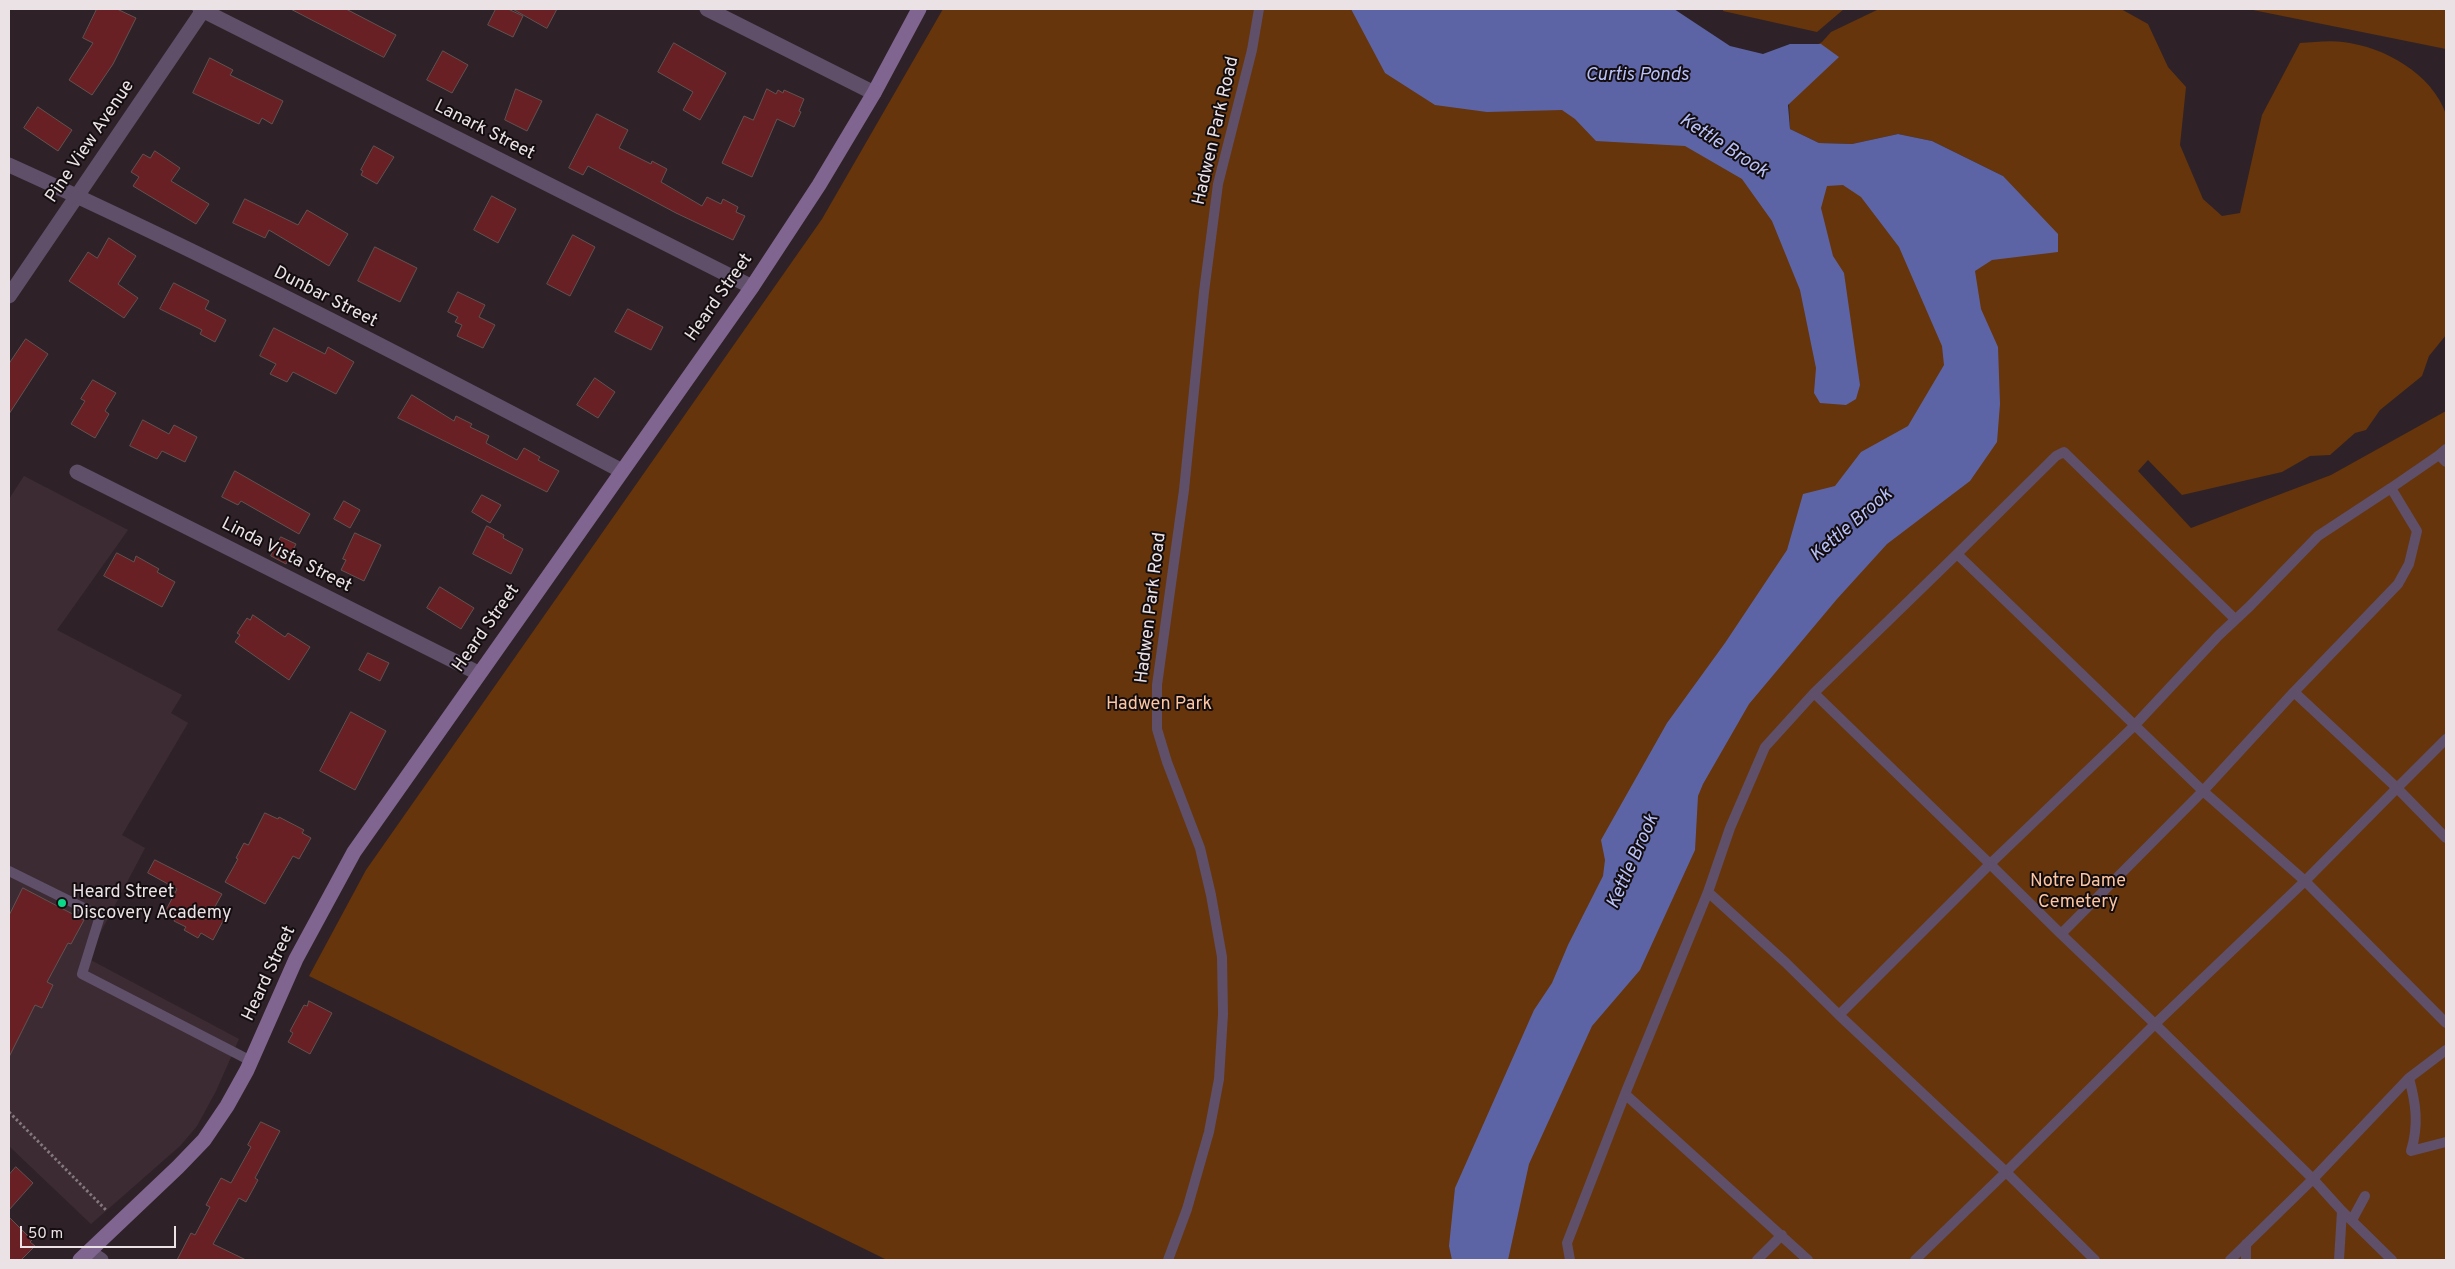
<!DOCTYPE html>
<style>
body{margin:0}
#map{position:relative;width:2455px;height:1269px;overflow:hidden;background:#2e2228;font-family:Overpass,sans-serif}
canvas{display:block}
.frame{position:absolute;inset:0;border:10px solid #ebe2e6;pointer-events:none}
.scale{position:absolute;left:20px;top:1226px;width:156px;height:22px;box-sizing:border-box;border:2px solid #ebe2e6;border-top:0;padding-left:6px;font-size:15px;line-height:18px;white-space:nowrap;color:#ebe2e6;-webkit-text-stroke:4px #130d10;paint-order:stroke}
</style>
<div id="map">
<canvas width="2455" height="1269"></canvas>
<div class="frame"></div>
<div class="scale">50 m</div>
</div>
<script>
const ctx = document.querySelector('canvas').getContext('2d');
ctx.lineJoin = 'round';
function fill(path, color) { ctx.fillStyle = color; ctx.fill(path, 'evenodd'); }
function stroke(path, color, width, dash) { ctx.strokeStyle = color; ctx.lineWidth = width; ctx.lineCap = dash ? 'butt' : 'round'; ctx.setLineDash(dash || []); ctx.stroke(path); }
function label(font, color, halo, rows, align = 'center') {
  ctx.font = font + ' Overpass,sans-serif'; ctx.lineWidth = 4; ctx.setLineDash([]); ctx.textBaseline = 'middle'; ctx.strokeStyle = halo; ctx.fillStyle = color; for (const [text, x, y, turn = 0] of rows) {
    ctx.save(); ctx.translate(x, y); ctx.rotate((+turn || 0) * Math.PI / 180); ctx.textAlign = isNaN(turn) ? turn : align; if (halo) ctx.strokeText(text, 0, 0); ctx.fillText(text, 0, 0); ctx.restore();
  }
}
fill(new Path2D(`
 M24,476l104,54 -71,100 125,65 -11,18 17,10 -66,112 23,13 -58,110 152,81 -23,52 -19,35 -17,20 -89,78 -82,-78v-647z`), '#3d2b34');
fill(new Path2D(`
 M943,9h690l79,34 52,12 45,-6 13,-7 9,-10 48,-23h242l27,15 20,43 18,20 -6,58 23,54 19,17 18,-3 22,-98 38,-72c14,-1 30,-3 43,-1 42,5 89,32 103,72v221l-17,21 -7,20 -42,34 -14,20 -11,3 -25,22 -20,1 -28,16 -100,23 -34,-35 -10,11 53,57 140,-53 115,-64v849h-1559l-578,-284 57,-106 456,-651zM1789,102l1,27 29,14 33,1 46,-10 34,7 71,35 -233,-37z
 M1723,9h121l-27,23 -94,-21z
 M2248,9h198v40z`), '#66350b');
fill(new Path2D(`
 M1351,9h323l56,37 33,8 27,-10h31l18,13 -51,48 2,24 29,14 33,1 46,-10 34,7 71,35 55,58v18l-66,8 -17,11 6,38 17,38 2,57 -3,38 -27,39 -83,63 -50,55 -88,105 -46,80 -5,12 -3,54 -55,120 -48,56 -63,138 -21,96h-56l-3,-14 6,-58 79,-178 18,-27 16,-38 35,-69 2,-16 -4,-20 66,-117 58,-80 62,-93 16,-56 32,-8 26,-34 47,-26 36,-61 -2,-19 -43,-99 -38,-50 -18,-12 -16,1 -6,22 12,48 11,17 16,112 -4,14 -10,6 -26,-2 -6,-10 2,-25 -16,-78 -28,-69 -30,-42 -57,-33 -89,-5 -21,-22 -13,-9 -75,2 -52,-7 -50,-32z`), '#5d64a5');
const building = new Path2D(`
 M97,9h20l19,9 -23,46 -21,31 -23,-15 24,-37 -10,-5z
 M291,9h55l50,26 -12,22z
 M496,9h12l15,7 -10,21 -25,-12z
 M513,9h44l-10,19z
 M674,43l52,30 -26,47 -17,-10 10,-18 -35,-20z
 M443,51l25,14 -16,28 -25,-13z
 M210,58l23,12 -3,5 53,26 -11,23 -10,-6 -3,6 -66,-31z
 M516,89l26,12 -15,30 -22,-11z
 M767,89l9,5 2,-4 5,3 1,-3 20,9 -5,12 2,1 -7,15 -17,-8 -25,58 -30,-14 22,-47 9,4z
 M38,107l34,23 -14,21 -34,-23z
 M597,114l31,16 -9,18 32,16 1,-3 15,8 -6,13 41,24 5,-9 14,7 2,-5 15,8 -2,5 9,4 -12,24 -57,-27 -88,-47 -5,9 -14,-7z
 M374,146l20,11 -17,27 -16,-9 2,-4 -2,-1z
 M155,151l25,17 -9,13 38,23 -13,20 -63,-38 6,-9 -8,-5 12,-18 7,4z
 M492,196l24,13 -18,34 -24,-13z
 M245,199l53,26 9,-15 41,24 -19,32 -60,-36 -4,8 -32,-15z
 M573,235l22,12 -25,49 -23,-12z
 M109,238l27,18 -18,28 20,14 -14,20 -55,-37 19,-29 9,6z
 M375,247l42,21 -17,34 -42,-21z
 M174,283l35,18 -4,8 21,11 -11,22 -15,-8 2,-4 -42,-21z
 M458,292l27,13 -6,12 16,8 -12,23 -26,-12 5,-11 -7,-3 3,-5 -10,-5z
 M628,309l35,18 -12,23 -36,-18z
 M274,328l51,26 3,-7 26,15 -18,32 -43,-22 -6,10 -17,-8 6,-10 -16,-8z
 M26,339l22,15 -39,60v-50z
 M595,378l20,14 -17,26 -21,-13z
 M93,380l23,13 -11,18 4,3 -14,24 -24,-14 14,-23 -4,-2z
 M412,395l42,26 2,-5 16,8 -2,3 19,9 -3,7 31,17 7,-12 16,9 -2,3 21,11 -12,21 -149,-74z
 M143,420l26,14 5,-9 23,12 -12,25 -23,-11 -5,8 -27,-13z
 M235,471l75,43 -11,20 -58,-33 -3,4 -16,-8z
 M482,495l19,10 -11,18 -18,-11z
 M344,501l16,9 -10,18 -16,-9z
 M487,526l17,9 -1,3 20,11 -12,25 -38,-20z
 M355,533l26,12 -17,36 -23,-11 5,-10 -3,-1z
 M281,537l15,7 -10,20 -15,-8z
 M117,553l17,9 2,-6 23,13 -2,3 18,10 -13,25 -58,-31z
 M440,587l34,21 -13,21 -34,-21z
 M253,615l32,22 3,-4 22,14 -21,33 -54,-38 5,-7 -3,-2 10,-15 3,2z
 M368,653l21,10 -9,18 -21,-11z
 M351,712l35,19 -31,59 -35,-19z
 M265,813l13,6 1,-2 25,13 -2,3 9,5 -12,21 -6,-3 -28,48 -40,-22 13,-23 -2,-1 8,-15 4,2z
 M155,860l67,34 -10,18 12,7 -11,21 -12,-7 -3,5 -14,-8 2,-3 -12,-6 3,-6 -11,-5 11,-21 -29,-16z
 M23,888l61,32 -13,24 -3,-1 -21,39 6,3 -11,23 -7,-3 -26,52v-141z
 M309,1001l23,12 -22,41 -22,-12 5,-9 -3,-2 14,-26 3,1z
 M261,1122l19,9 -25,47 3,2 -12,22 -7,-4 -26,46 33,16h-69l14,-27 4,2 15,-28 -4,-2 15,-27 10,5 20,-36 -3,-2z
 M16,1167l17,16 -24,27v-35z
 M9,1217l23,23 -2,2 5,4 -14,14h-12z`);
fill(building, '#682024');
stroke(building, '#625251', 1);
stroke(new Path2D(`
 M9,1112l98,99`), '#82787d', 3, [2.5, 2.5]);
stroke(new Path2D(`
 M2439,455l7,-6
 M1957,554l99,-98 8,-4 171,167
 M1814,693l-49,54 -35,81 -22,64 77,70 54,53 151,-151 -176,-171 143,-139 246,237 91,-99
 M2446,739l-49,49 49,50
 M9,871l91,45 -18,58 169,87
 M2061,934l-71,-70 144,-138 84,-90 32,-30 68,-70 73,-48
 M1839,1015l167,157 -91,88
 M2446,1023l-141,-142 -150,143 158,155 96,-101 37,-28
 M2409,1078c7,26 10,47 2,73l35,-9
 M1625,1094l83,-202
 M2352,1220l13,-24
 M1168,1260l19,-51 22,-77 10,-53 4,-65 -1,-57 -11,-62 -11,-47 -33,-86 -10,-33v-44l27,-195 20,-198 14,-108 34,-134 7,-41
 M1570,1260l-3,-17 58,-149 183,166
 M1757,1260l25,-25
 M2095,1260l-89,-88 149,-148 -94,-90 142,-143 102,90 92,-93 -103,-96 104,-108 11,-20 8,-33 -26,-43 48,-33 7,7
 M2230,1260l83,-81 29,32 50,49
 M2246,1260v-16
 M2339,1260l3,-49`), '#5f4f69', 10);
stroke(new Path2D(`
 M200,9l552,278
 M707,9l167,84
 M9,165c208,94 411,200 613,306
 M9,296l195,-287
 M77,472l401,201
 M89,1252l12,8`), '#5f4f69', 15);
stroke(new Path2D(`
 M80,1260l98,-93 26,-27 23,-34 20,-36 49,-111 58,-107 398,-565 67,-102 55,-92 45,-84`), '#7f658f', 15);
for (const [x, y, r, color] of [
 [62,903,5,"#0bd98a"]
]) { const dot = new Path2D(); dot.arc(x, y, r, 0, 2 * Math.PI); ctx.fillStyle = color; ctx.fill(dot); stroke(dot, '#130d10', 2); }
label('18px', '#ebe2e6', '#130d10', [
 ["Lanark Street",484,131,27],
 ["Hadwen Park Road",1217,131,-77],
 ["Pine View Avenue",91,142,-56],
 ["Dunbar Street",325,298,27],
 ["Heard Street",720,298,-55],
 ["Linda Vista Street",286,556,27],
 ["Hadwen Park Road",1152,608,-83],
 ["Heard Street",487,629,-55],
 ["Heard Street",270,974,-65]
]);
label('18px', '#fdc6a1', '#130d10', [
 ["Hadwen Park",1159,705],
 ["Notre Dame",2078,882],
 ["Cemetery",2078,903]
]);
label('18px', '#ebe2e6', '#130d10', [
 ["Heard Street",72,893],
 ["Discovery Academy",72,914]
], 'left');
label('italic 19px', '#b8c1f9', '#130d10', [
 ["Curtis Ponds",1637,76],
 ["Kettle Brook",1723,147,33],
 ["Kettle Brook",1852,526,-41],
 ["Kettle Brook",1634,862,-66]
]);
</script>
